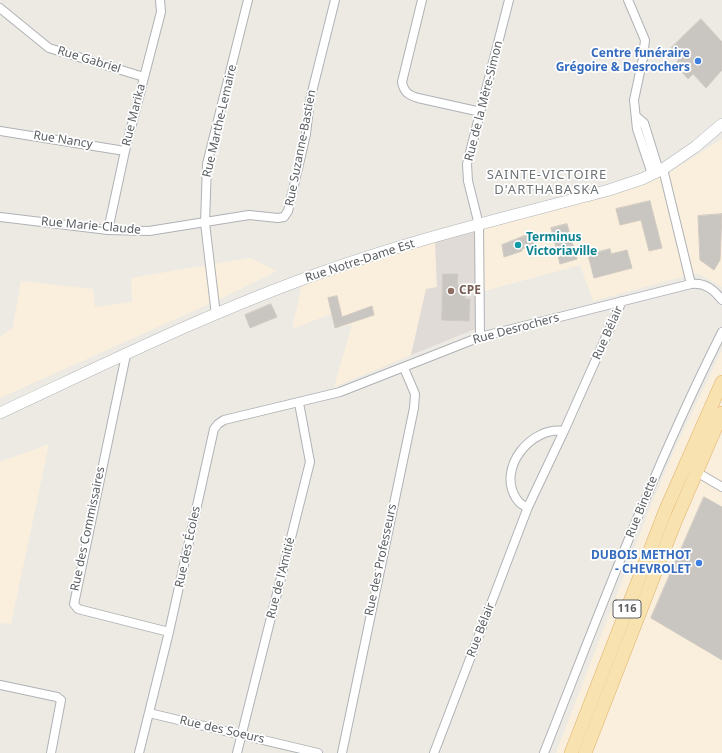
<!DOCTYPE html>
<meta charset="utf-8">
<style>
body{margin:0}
canvas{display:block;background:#edeae4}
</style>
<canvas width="722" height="753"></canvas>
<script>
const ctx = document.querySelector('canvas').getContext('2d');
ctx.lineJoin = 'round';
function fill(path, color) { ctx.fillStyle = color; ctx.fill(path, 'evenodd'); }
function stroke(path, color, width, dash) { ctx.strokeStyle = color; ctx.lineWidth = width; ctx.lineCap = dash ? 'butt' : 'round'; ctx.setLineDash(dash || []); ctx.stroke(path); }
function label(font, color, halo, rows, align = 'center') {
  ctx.font = font + ' "Noto Sans",sans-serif'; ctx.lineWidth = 3.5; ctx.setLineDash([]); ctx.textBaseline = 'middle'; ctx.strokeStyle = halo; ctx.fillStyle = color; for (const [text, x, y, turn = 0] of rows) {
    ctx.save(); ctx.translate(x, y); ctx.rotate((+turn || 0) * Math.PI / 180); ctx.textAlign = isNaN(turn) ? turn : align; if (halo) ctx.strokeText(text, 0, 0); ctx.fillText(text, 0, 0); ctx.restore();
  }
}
fill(new Path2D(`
 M722,139v148l-25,-14 -104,28 -13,-36 -103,28v-63l159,-44 34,-14z
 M435,241l2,46 -11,3 -15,65 -77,32 18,-62 -17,3 -4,-14 -39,15 10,-44z
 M250,258l27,13 -59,29 -218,98v-61l13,-10 8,-46 72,8 2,18 37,-5 -1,-24z
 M722,350v403h-166l94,-245 23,-55z
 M49,444l-38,180 -11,-1v-161z`), '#faefdc');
fill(new Path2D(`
 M477,230l1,98 -67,27 15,-66 11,-2 -2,-46z`), '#e0dbd6');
const building = new Path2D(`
 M701,19l21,23v28l-16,18 -13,-14 -5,5 -13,-15 4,-5 -9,-10z
 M650,201l12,47 -13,3 -8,-31 -21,5 -4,-16z
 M722,214l-2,46 -6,10 -14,-10 -2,-44z
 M567,224l10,35 -17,5 -9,-36z
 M532,233l2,12 -12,4v2l-18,6 -2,-12z
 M610,249l1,5 16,-4 5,18 -38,10 -6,-23z
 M443,274h15l-1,11 8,1v13h5l-1,22 -27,-1z
 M337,296l5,21 30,-11 2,9 -39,13 -7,-30z
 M271,304l6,13 -27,11 -5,-13z
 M704,497l18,10v153l-71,-42z`);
fill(building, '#c9c5c1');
stroke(building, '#d1cbc3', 1);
const street = new Path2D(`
 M422,0l-20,82c2,10 6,13 16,16l63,14
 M628,0l17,40 -2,18 -9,42 3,29 15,45
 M0,8l49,40 95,29
 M637,117l7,6 15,48
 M0,131l125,20
 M663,169l28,115
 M0,217l108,13 41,1 100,-16 29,3 6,-1 4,-6 18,-77 4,-34 25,-100
 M108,230l17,-79 36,-139 -1,-12
 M216,315l-11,-92 2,-59 41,-164
 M480,337l-1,-112 -11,-44 -1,-17 42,-164
 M126,355l-52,249 4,5 91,23
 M693,470l29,17
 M528,507c-6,-1 -9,-4 -12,-9 -19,-30 15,-72 48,-67
 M0,685l57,12 4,3 -10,53
 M149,713l169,40
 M139,753l30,-121 45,-203 4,-5 6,-4 116,-28 140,-55 211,-53c14,-2 23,6 31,16
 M237,753l73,-291 -11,-59
 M342,753l72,-345 1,-14 -11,-26
 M434,753l94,-246 36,-76 58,-130
 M544,753c56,-142 109,-284 178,-421`);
const secondary = new Path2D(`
 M0,413c105,-49 210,-101 320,-140 94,-34 192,-57 289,-83l33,-11 21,-10 32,-22 27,-23`);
const primary = new Path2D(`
 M571,753l95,-244 56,-127
 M585,753l90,-231 47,-109`);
stroke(street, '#afb2b5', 10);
stroke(secondary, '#b1b4b8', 12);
stroke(primary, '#e3b068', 14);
stroke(street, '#fff', 8);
stroke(secondary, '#fff', 11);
stroke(primary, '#f7e2b0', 13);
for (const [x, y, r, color] of [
 [698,61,4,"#3f7fe0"],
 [518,245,4,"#0f9aa8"],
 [451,291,4,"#8d6e63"],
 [699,563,4,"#3f7fe0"]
]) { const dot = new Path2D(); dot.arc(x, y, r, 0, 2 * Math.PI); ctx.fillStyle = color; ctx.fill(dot); stroke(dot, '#fff', 1.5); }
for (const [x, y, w] of [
 [627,609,28]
]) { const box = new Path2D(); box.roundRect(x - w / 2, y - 9, w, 18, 3); ctx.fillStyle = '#fff'; ctx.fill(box); stroke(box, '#5c6063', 1); }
label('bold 11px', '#5c6063', null, [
 ["116",627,609]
]);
label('bold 12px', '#366cbe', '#fff', [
 ["Centre funéraire",690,54],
 ["Grégoire & Desrochers",690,68],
 ["DUBOIS METHOT",691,556],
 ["- CHEVROLET",691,570]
], 'right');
label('12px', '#5c6063', '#fff', [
 ["Rue Gabriel",89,60,17],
 ["Rue de la Mère-Simon",484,101,-76],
 ["Rue Marika",134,115,-76],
 ["Rue Marthe-Lemaire",220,121,-77],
 ["Rue Nancy",63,140,9],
 ["Rue Suzanne-Bastien",301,148,-79],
 ["Rue Marie-Claude",91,226,5],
 ["Rue Notre-Dame Est",360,261,-18],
 ["Rue Desrochers",516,329,-15],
 ["Rue Bélair",608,333,-66],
 ["Rue Binette",642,507,-68],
 ["Rue des Commissaires",88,529,-78],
 ["Rue des Écoles",188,547,-78],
 ["Rue des Professeurs",381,560,-78],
 ["Rue de l'Amitié",281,578,-76],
 ["Rue Bélair",481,630,-69],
 ["Rue des Soeurs",222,730,13]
]);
label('bold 12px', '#0d838f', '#fff', [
 ["Terminus",526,238],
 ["Victoriaville",526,252]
], 'left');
label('bold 12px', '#785e54', '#fff', [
 ["CPE",459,291]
], 'left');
ctx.letterSpacing = '1px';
label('13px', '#6d7275', '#fff', [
 ["SAINTE-VICTOIRE",547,175],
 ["D'ARTHABASKA",547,190]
]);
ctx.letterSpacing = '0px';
</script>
